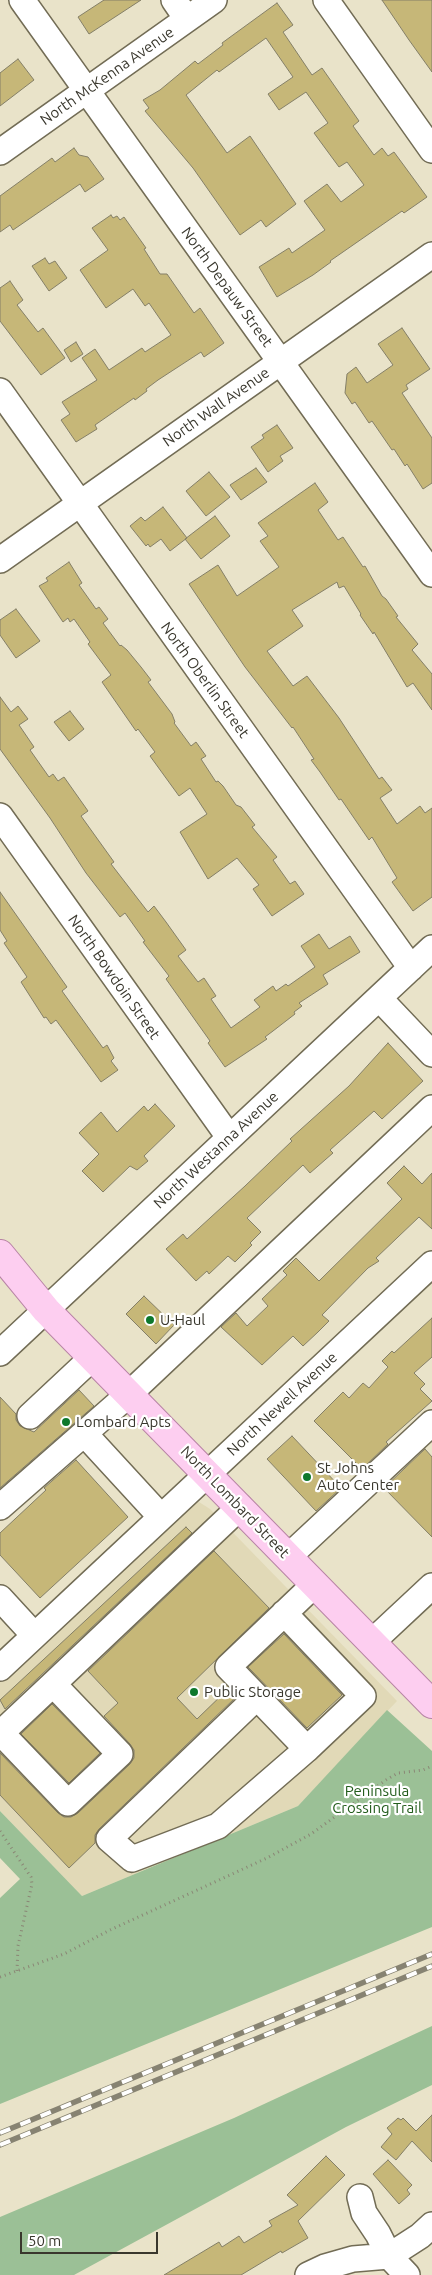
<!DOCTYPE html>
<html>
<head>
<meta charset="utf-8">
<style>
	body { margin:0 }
	#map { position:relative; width:432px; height:2275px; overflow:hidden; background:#e9e3c9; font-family:Ubuntu,sans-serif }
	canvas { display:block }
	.scale { position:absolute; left:20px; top:2232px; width:138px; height:22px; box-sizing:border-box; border:2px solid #39372d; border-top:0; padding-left:6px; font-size:15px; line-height:18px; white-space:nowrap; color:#39372d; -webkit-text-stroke:4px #fff; paint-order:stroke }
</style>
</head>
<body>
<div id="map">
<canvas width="432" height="2275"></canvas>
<div class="scale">50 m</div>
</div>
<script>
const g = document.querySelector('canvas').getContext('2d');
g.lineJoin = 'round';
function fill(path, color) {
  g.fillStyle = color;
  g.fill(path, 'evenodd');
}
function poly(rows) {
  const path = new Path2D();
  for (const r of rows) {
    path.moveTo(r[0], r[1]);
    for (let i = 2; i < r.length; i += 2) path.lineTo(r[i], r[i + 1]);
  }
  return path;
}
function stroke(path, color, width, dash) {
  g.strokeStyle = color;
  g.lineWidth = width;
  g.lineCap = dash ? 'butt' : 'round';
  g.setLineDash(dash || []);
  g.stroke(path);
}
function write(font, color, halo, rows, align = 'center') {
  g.font = font + ' Ubuntu,sans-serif';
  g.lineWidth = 4.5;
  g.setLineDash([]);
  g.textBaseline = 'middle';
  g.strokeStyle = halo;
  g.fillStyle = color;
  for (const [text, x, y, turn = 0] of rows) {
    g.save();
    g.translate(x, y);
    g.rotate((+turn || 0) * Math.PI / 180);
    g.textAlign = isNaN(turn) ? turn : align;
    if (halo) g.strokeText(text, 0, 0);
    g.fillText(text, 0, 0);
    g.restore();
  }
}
const built = poly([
	[199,1502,210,1509,397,1701,298,1806,82,1896,0,1811,0,1682,189,1504]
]);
const green = poly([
	[387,1710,432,1751,432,1927,0,2104,0,1898,20,1879,0,1858,0,1811,82,1896,298,1806],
	[432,2026,432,2085,346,2127,74,2275,0,2275,0,2217,234,2118]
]);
const building = poly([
	[104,0,141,0,89,34,78,17,104,0],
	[382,0,432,0,432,72,409,40,382,0],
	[277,3,293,25,283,32,312,75,322,68,359,121,353,126,374,155,382,148,388,156,394,152,427,197,404,213,402,211,330,261,331,262,313,275,277,297,259,267,289,248,292,253,325,230,304,201,327,184,341,202,364,185,347,162,339,167,314,133,328,123,306,92,279,110,268,94,293,77,266,38,219,72,217,70,186,95,227,153,250,136,296,204,266,227,261,220,240,235,193,168,145,111,149,108,143,100,160,90,195,61,198,64,223,45,222,43,277,3],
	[18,59,34,80,0,106,0,73,18,59],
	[74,148,79,155,88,157,104,179,85,192,80,184,13,230,10,225,0,232,0,196,52,158,55,162,74,148],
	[111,215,113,218,117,216,120,220,124,217,146,248,144,249,160,274,167,274,194,313,200,308,224,343,204,357,201,352,158,380,146,389,147,391,135,400,134,398,95,425,97,429,76,442,61,420,70,414,62,402,97,380,82,358,95,349,109,370,142,348,145,352,171,335,149,303,145,306,133,289,106,308,80,270,108,250,92,228,111,215],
	[45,258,49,264,55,261,67,278,49,291,32,266,45,258],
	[10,281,23,300,17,305,38,332,43,328,65,358,41,375,0,321,0,288,10,281],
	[402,328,430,369,406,385,408,389,402,393,432,438,432,483,423,489,407,464,405,466,394,449,392,450,372,421,369,423,355,402,352,404,345,393,347,374,356,367,367,383,393,365,378,344,402,328],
	[76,342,83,354,71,362,64,350,76,342],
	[277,425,293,448,280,456,283,461,268,472,251,447,264,438,262,435,277,425],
	[256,468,267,482,241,500,230,485,256,468],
	[209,472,230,497,206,516,186,491,209,472],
	[315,483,328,502,318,510,338,540,343,537,363,567,365,566,382,596,386,599,398,616,396,617,418,644,412,650,432,674,432,710,413,683,407,687,374,632,373,634,360,615,361,614,344,586,339,588,337,582,292,610,303,626,267,651,293,686,307,676,339,718,379,779,382,777,392,790,380,798,397,824,420,806,425,813,432,808,432,897,413,911,392,882,397,878,372,837,369,840,341,799,339,800,320,772,311,760,314,759,293,727,292,728,245,667,189,584,218,565,237,596,279,567,260,541,268,536,258,523,315,483],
	[163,507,187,538,170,551,161,539,150,547,148,544,146,546,130,526,141,517,145,521,163,507],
	[215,516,230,536,201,559,185,539,215,516],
	[69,562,82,583,79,585,96,609,99,607,108,619,103,623,120,646,121,645,127,650,141,667,151,680,148,682,172,714,175,722,174,723,191,746,196,742,206,756,201,759,216,782,218,781,223,786,236,805,241,807,255,825,252,827,277,857,273,860,290,884,295,881,304,894,272,916,253,889,259,885,237,858,208,879,180,832,207,814,190,788,179,796,150,756,155,752,138,729,136,731,102,682,111,675,88,644,90,642,74,619,70,622,68,618,63,622,39,586,48,581,46,578,69,562],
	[16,609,40,641,16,658,0,635,0,620,16,609],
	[0,697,11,712,18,706,28,719,19,725,34,747,30,750,49,777,53,774,58,781,64,777,88,811,81,816,114,862,111,864,148,912,154,906,166,922,186,950,178,956,198,982,204,978,216,996,211,999,231,1028,260,1007,254,1000,273,986,276,991,286,984,288,986,315,967,301,946,319,934,329,949,350,936,360,952,323,975,328,984,299,1003,302,1006,294,1012,295,1014,273,1031,265,1037,267,1039,225,1067,208,1043,210,1041,166,979,169,976,143,942,145,941,125,913,120,917,86,873,50,818,0,749,0,697],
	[70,711,84,729,69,741,54,722,70,711],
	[0,892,67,987,62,991,103,1048,107,1045,114,1058,111,1061,118,1070,101,1082,56,1020,51,1024,46,1017,44,1018,21,982,27,977,4,943,7,941,0,930,0,892],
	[388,1043,423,1081,382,1119,374,1111,330,1150,333,1153,310,1173,303,1165,247,1218,261,1232,250,1243,252,1245,235,1262,228,1256,209,1274,207,1271,196,1281,166,1249,183,1234,187,1239,245,1186,292,1141,290,1139,349,1086,388,1043],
	[155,1104,175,1126,144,1156,148,1161,137,1170,130,1166,103,1192,82,1171,99,1154,79,1133,101,1112,117,1132,144,1106,148,1111,155,1104],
	[404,1166,422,1184,432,1173,432,1229,419,1217,376,1258,379,1261,368,1268,322,1315,329,1321,318,1332,303,1346,293,1336,262,1365,221,1327,236,1313,247,1326,268,1306,262,1299,287,1275,283,1271,296,1258,319,1281,402,1199,387,1183,404,1166],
	[144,1296,174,1325,156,1344,126,1314,144,1296],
	[432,1318,432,1357,414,1373,425,1384,420,1389,432,1401,386,1442,388,1444,362,1469,314,1421,343,1392,349,1398,363,1383,369,1388,388,1367,382,1361,392,1351,394,1353,432,1318],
	[79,1390,94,1406,0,1488,0,1397,16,1414,16,1420,20,1426,34,1432,79,1390],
	[292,1436,341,1488,316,1511,267,1459,292,1436],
	[425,1449,432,1457,432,1537,384,1488,425,1449],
	[76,1460,128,1517,40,1598,0,1555,0,1533,46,1490,44,1488,76,1460],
	[186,1527,192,1533,5,1709,0,1700,186,1527],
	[214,1551,269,1608,177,1698,197,1719,227,1690,235,1698,99,1829,95,1835,95,1843,69,1868,0,1795,0,1753,58,1813,64,1817,71,1817,78,1813,130,1764,134,1758,134,1750,130,1744,104,1716,118,1703,88,1671,214,1551],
	[284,1634,342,1695,307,1728,248,1667,284,1634],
	[52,1704,100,1753,69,1783,21,1734,52,1704],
	[432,2115,432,2162,412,2141,396,2160,381,2147,392,2134,387,2128,398,2118,401,2120,403,2118,416,2131,432,2115],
	[326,2156,345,2175,298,2221,308,2238,282,2253,281,2251,241,2275,164,2275,219,2242,222,2247,239,2236,244,2243,272,2226,269,2221,298,2205,287,2195,326,2156],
	[388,2160,412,2185,407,2190,410,2194,399,2204,373,2174,388,2160]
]);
const path = poly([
	[0,1831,31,1877,32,1884,18,1946,17,1971],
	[0,1977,64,1954,110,1930,267,1858,311,1834,386,1780,398,1773,423,1770,432,1766]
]);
const minor = poly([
	[22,0,432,574],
	[174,0,187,19],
	[326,0,432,150],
	[0,152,214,0],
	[0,391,411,968],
	[0,560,432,255],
	[0,816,229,1137],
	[379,998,432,1054],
	[0,1353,432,948],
	[30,1416,92,1358],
	[93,1443,161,1517],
	[0,1507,128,1395,432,1108],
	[288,1557,432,1423],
	[0,1598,34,1635],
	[372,1642,432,1586],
	[0,1668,432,1264],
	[53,1684,120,1754,68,1803,1,1733,53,1684,240,1507],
	[257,1697,307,1749,363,1696,284,1613],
	[307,1749,218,1826,132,1859,109,1839,257,1697,228,1667,315,1584],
	[360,2197,364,2213,378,2234,389,2256,407,2275],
	[308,2275,325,2267,353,2259,389,2256,420,2236,432,2225]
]);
const major = poly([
	[0,1254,46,1310,432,1704]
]);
const rail = poly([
	[0,2133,432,1954],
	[0,2145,432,1966]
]);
const markers = [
	[150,1320,5,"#0e782c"],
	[66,1422,5,"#0e782c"],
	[307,1477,5,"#0e782c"],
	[194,1692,5,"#0e782c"]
];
const streetNames = [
	["North McKenna Avenue",107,76,-35],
	["North Depauw Street",227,287,54],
	["North Wall Avenue",216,407,-35],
	["North Oberlin Street",205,680,54],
	["North Bowdoin Street",114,977,55],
	["North Westanna Avenue",216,1150,-43],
	["North Newell Avenue",282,1404,-43],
	["North Lombard Street",235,1502,46]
];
const poiNames = [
	["U-Haul",160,1320],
	["Lombard Apts",76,1422],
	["St Johns",317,1468],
	["Auto Center",317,1485],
	["Public Storage",204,1692]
];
const parkNames = [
	["Peninsula",377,1791],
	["Crossing Trail",377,1808]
];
fill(built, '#e1d9b7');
fill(green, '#9bc096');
fill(building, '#c6b778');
stroke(building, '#847f67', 1);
stroke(minor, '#726c55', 28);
stroke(major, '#b884a5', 30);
stroke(path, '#8a8675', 3, [1, 4]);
stroke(minor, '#fff', 25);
stroke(major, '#fdcef0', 28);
stroke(rail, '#878372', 5.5);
stroke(rail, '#fff', 4, [11]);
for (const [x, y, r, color] of markers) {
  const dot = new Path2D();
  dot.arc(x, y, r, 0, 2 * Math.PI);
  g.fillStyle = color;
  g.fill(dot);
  stroke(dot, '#fff', 2);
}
write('15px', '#39372d', '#fff', streetNames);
write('15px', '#39372d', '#fff', poiNames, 'left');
write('15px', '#235d1c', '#fff', parkNames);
</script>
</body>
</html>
